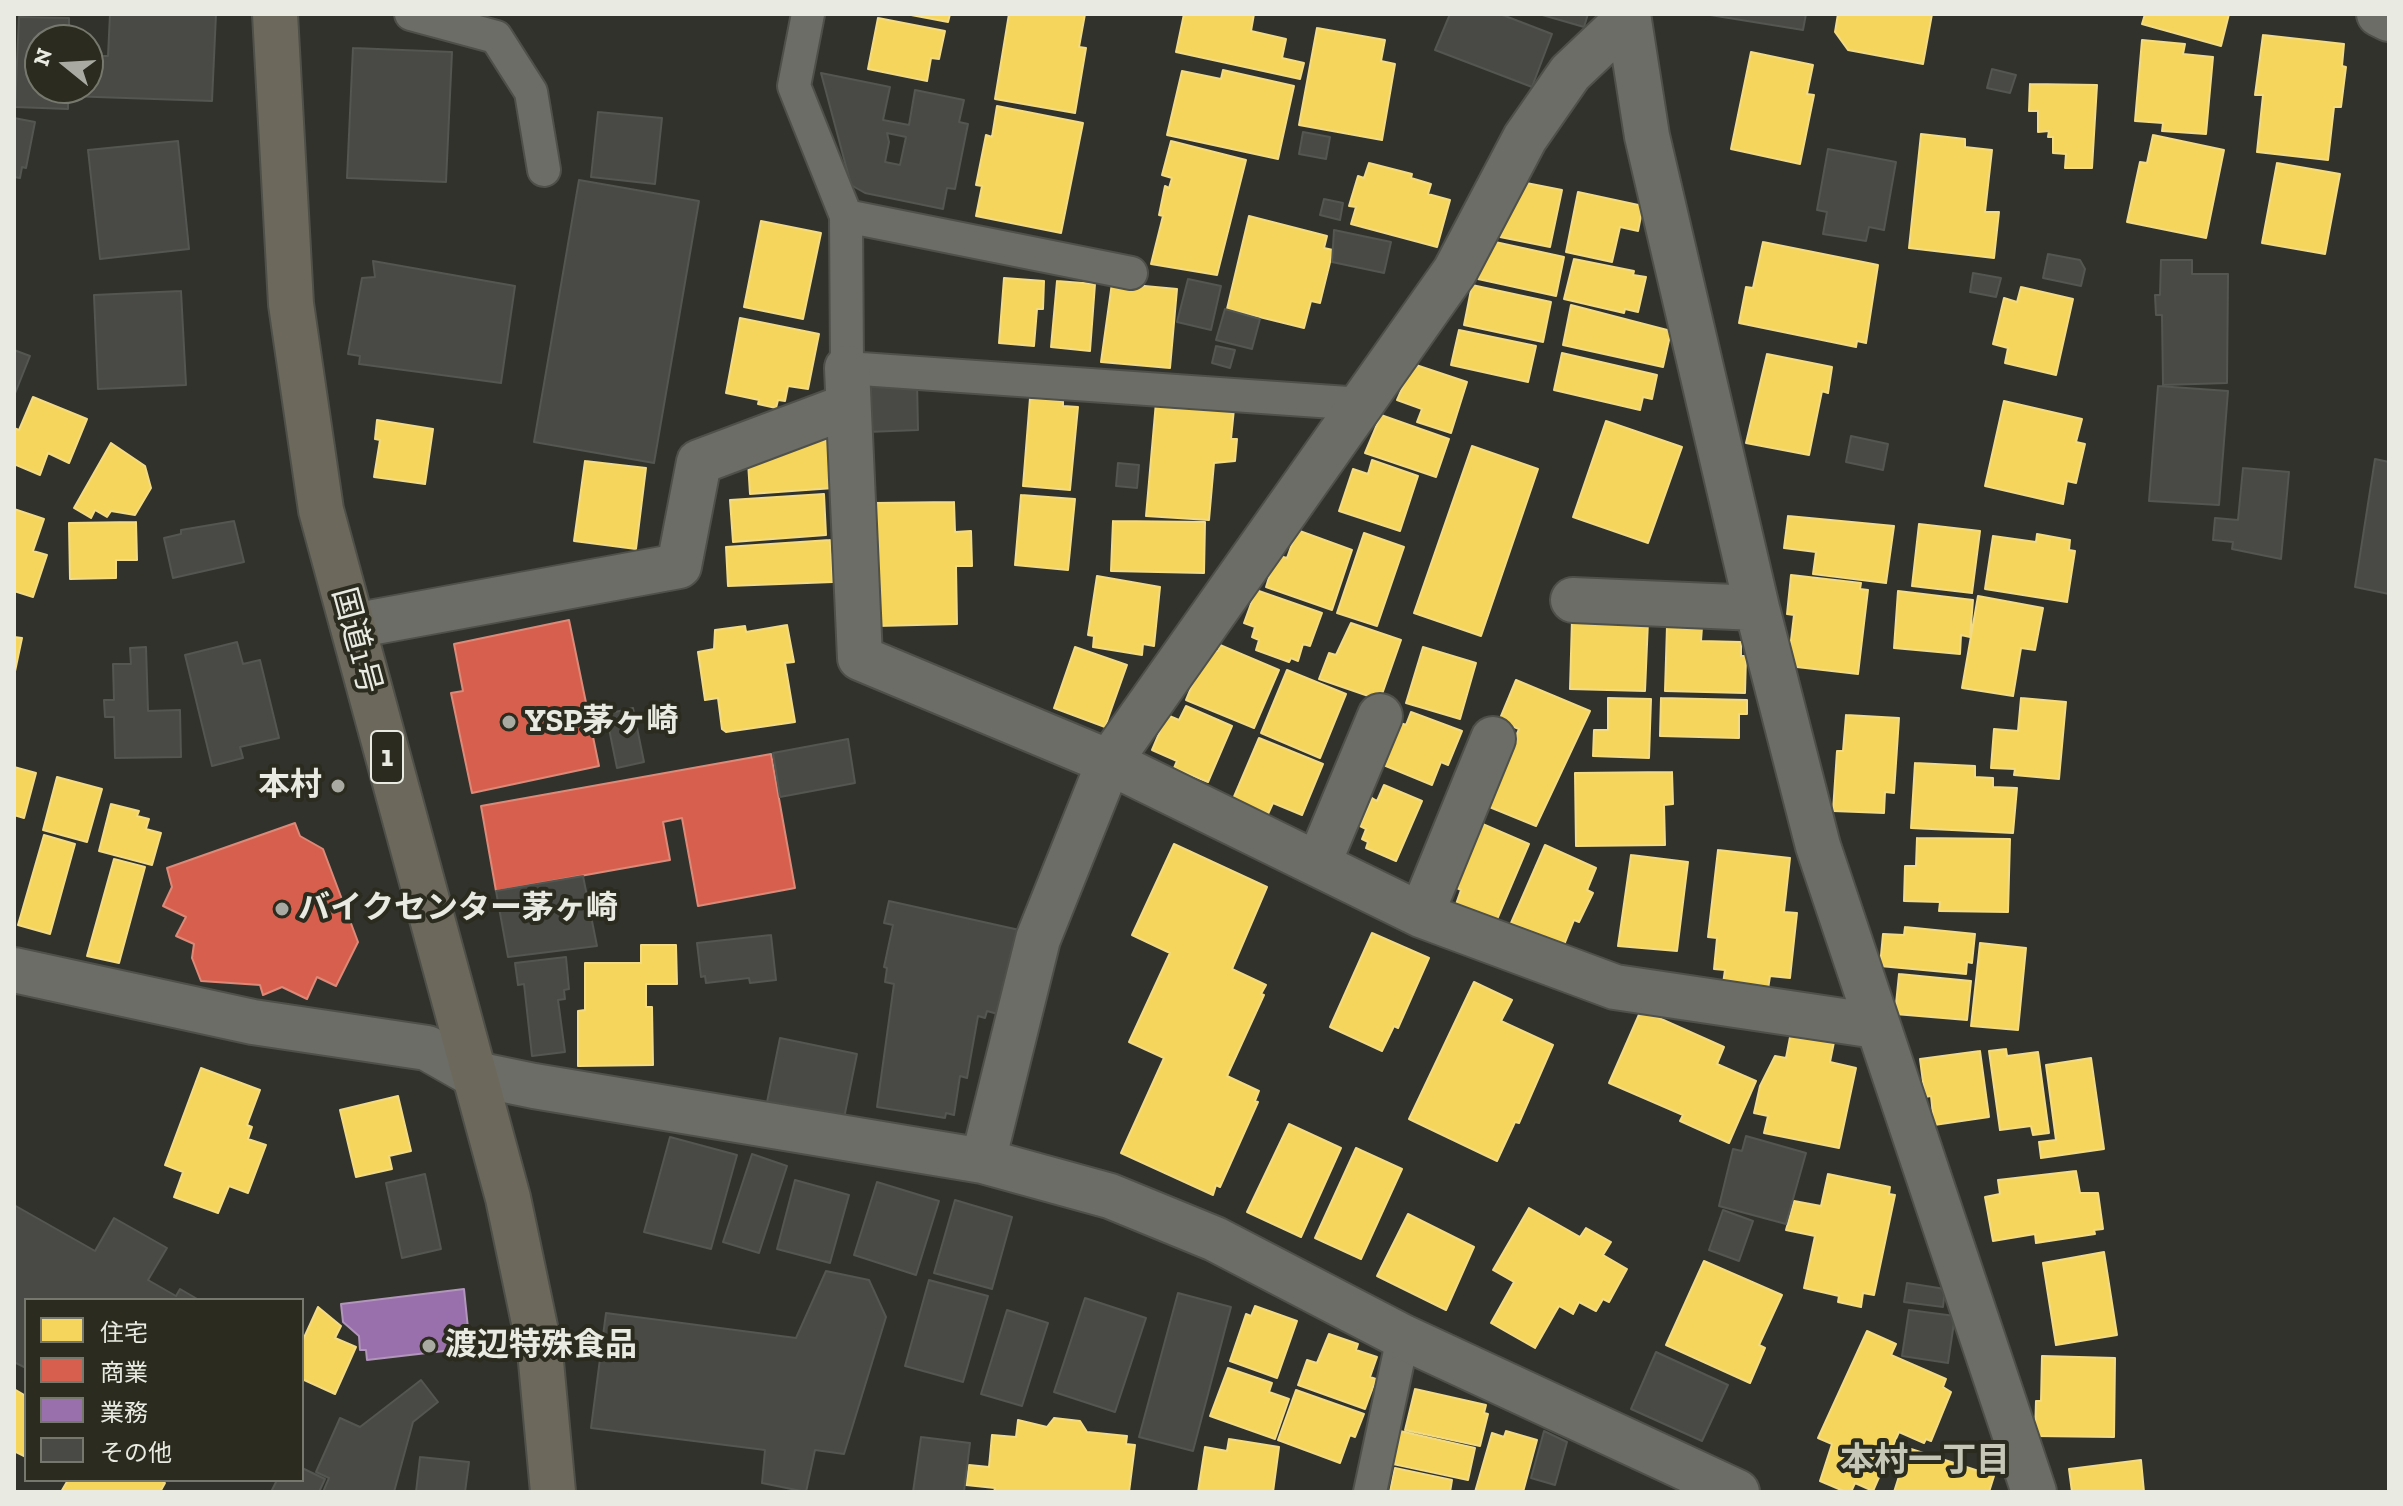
<!DOCTYPE html>
<html>
<head>
<meta charset="utf-8">
<style>
	body { margin:0 }
	#map { position:relative; width:2403px; height:1506px; overflow:hidden; background:#32322c; font-family:"Zilla Slab","Noto Sans JP",serif }
	canvas { display:block }
	.frame { position:absolute; inset:0; border:16px solid #e9eae1; pointer-events:none }
	.legend { position:absolute; left:24px; top:1298px; width:280px; height:184px; box-sizing:border-box; background:#2b2c1f; border:2px solid #77786d; margin:0; padding:10px 14px; list-style:none; font-size:24px; color:#e9eae1 }
	.legend li { display:flex; align-items:center; gap:16px; height:40px }
	.legend b { width:40px; border:2px solid #77786d }
	.north { position:absolute; left:24px; top:24px; width:80px; height:80px; box-sizing:border-box; background:#2b2c1f; border:2px solid #77786d; border-radius:50%; rotate:288deg; font-size:22px; font-weight:700; line-height:32px; text-align:center; color:#e9eae1 }
	.north::after { content:''; display:block; margin:auto; width:28px; height:36px; background:#a9aaa2; clip-path:polygon(50% 0,100% 100%,50% 72%,0 100%) }
</style>
</head>
<body>
<div id="map">
<canvas width="2403" height="1506"></canvas>
<div class="frame"></div>
<ul class="legend">
<li><b style="height:22px;background:#f6d55c"></b>住宅</li>
<li><b style="height:22px;background:#d6604d"></b>商業</li>
<li><b style="height:22px;background:#9970ab"></b>業務</li>
<li><b style="height:22px;background:#494a46"></b>その他</li>
</ul>
<div class="north">N</div>
</div>
<script>
const g = document.querySelector('canvas').getContext('2d');
g.lineJoin = 'round';
function fill(path, color) {
  g.fillStyle = color;
  g.fill(path, 'evenodd');
}
function poly(rows) {
  const path = new Path2D();
  for (const r of rows) {
    path.moveTo(r[0], r[1]);
    for (let i = 2; i < r.length; i += 2) path.lineTo(r[i], r[i + 1]);
  }
  return path;
}
function stroke(path, color, width, dash) {
  g.strokeStyle = color;
  g.lineWidth = width;
  g.lineCap = dash ? 'butt' : 'round';
  g.setLineDash(dash || []);
  g.stroke(path);
}
function write(font, color, halo, rows, align = 'center') {
  g.font = font + ' "Zilla Slab","Noto Sans JP",serif';
  g.lineWidth = 8;
  g.setLineDash([]);
  g.textBaseline = 'middle';
  g.strokeStyle = halo;
  g.fillStyle = color;
  for (const [text, x, y, turn = 0] of rows) {
    g.save();
    g.translate(x, y);
    g.rotate((+turn || 0) * Math.PI / 180);
    g.textAlign = isNaN(turn) ? turn : align;
    if (halo) g.strokeText(text, 0, 0);
    g.fillText(text, 0, 0);
    g.restore();
  }
}
const homes = poly([
	[906,14,950,14,948,22,906,14],
	[1009,14,1085,14,1079,47,1086,48,1075,113,995,99,1009,14],
	[1184,14,1254,14,1251,31,1286,39,1282,58,1304,63,1300,79,1176,52,1184,14],
	[1838,14,1932,14,1923,64,1848,50,1835,32,1838,14],
	[2145,14,2229,14,2221,46,2142,24,2145,14],
	[878,18,945,31,939,59,931,58,927,81,868,69,878,18],
	[1317,28,1385,40,1381,61,1395,64,1382,140,1299,125,1317,28],
	[2263,35,2344,44,2342,66,2346,67,2341,107,2334,107,2328,160,2257,152,2263,95,2255,95,2263,35],
	[2142,40,2185,44,2183,54,2213,57,2206,134,2162,131,2163,123,2135,121,2142,40],
	[1751,52,1813,65,1807,94,1814,95,1800,164,1731,149,1751,52],
	[1223,70,1294,86,1278,159,1167,135,1182,71,1221,79,1223,70],
	[2030,84,2097,85,2092,168,2065,168,2066,154,2053,153,2053,137,2048,137,2049,131,2038,132,2038,111,2029,111,2030,84],
	[997,106,1083,123,1061,233,976,216,982,186,976,185,986,135,992,137,997,106],
	[1921,134,1965,139,1965,147,1992,150,1985,212,1999,212,1994,258,1909,248,1921,134],
	[2153,135,2224,150,2206,238,2127,222,2140,162,2147,163,2153,135],
	[1171,141,1246,160,1217,275,1151,264,1163,216,1159,215,1165,186,1169,188,1172,178,1162,175,1171,141],
	[1369,163,1412,174,1411,178,1431,184,1428,194,1450,200,1437,247,1351,224,1356,207,1349,206,1358,176,1364,178,1369,163],
	[2277,163,2340,174,2325,254,2262,243,2277,163],
	[1516,181,1562,190,1550,247,1500,237,1516,181],
	[1578,192,1643,206,1638,231,1620,227,1612,262,1566,252,1578,192],
	[1249,216,1327,236,1324,248,1333,250,1320,303,1311,301,1304,328,1227,309,1249,216],
	[761,221,821,233,803,319,744,307,761,221],
	[1486,240,1564,257,1556,296,1478,279,1486,240],
	[1763,242,1878,265,1866,343,1857,341,1856,347,1739,323,1746,287,1753,288,1763,242],
	[1574,259,1634,271,1633,275,1646,277,1638,312,1625,309,1624,313,1564,299,1574,259],
	[1004,278,1044,281,1043,309,1037,309,1034,346,999,343,1004,278],
	[1057,281,1095,284,1090,351,1051,347,1057,281],
	[1112,283,1177,289,1170,368,1101,362,1112,283],
	[1472,285,1551,302,1543,342,1464,325,1472,285],
	[2021,287,2073,299,2056,375,2005,363,2008,348,1993,344,2004,298,2017,302,2021,287],
	[1571,305,1671,331,1663,367,1563,345,1571,305],
	[740,318,819,334,808,389,788,386,785,401,778,400,776,408,758,404,759,400,726,393,740,318],
	[1459,330,1536,346,1528,382,1451,365,1459,330],
	[1562,353,1657,375,1652,399,1643,397,1640,410,1554,390,1562,353],
	[1767,354,1832,367,1828,393,1822,391,1809,455,1746,443,1767,354],
	[1413,364,1467,382,1451,433,1417,422,1422,409,1397,400,1413,364],
	[33,397,87,419,69,463,48,453,40,475,14,464,14,428,19,430,33,397],
	[1030,398,1063,401,1063,406,1078,407,1070,490,1023,486,1030,398],
	[2004,401,2082,419,2076,442,2085,444,2076,483,2067,481,2063,504,1985,486,2004,401],
	[1156,402,1234,409,1231,439,1237,439,1235,461,1214,463,1209,520,1146,516,1156,402],
	[1381,415,1449,439,1436,477,1365,453,1381,415],
	[377,420,433,429,425,484,374,477,380,440,375,439,377,420],
	[1606,421,1682,447,1648,543,1573,517,1606,421],
	[831,440,834,488,750,494,748,462,769,460,770,448,790,442,831,440],
	[111,443,145,466,151,488,135,515,111,511,107,517,95,510,91,518,74,508,111,443],
	[1472,446,1538,469,1481,636,1414,613,1472,446],
	[1372,460,1418,476,1400,531,1339,511,1353,469,1368,474,1372,460],
	[585,461,646,468,636,549,574,541,585,461],
	[824,494,826,535,733,542,730,500,824,494],
	[1021,495,1075,499,1068,570,1015,565,1021,495],
	[954,502,955,532,971,531,972,566,956,566,957,624,877,626,874,503,954,502],
	[14,509,44,519,33,551,47,555,33,597,14,591,14,509],
	[1788,516,1894,526,1886,583,1813,574,1816,552,1784,548,1788,516],
	[1113,521,1205,522,1204,573,1111,571,1113,521],
	[136,522,137,560,116,560,116,578,70,579,69,523,136,522],
	[1919,524,1980,531,1972,593,1912,586,1919,524],
	[1297,530,1352,550,1332,610,1266,587,1276,555,1287,558,1297,530],
	[1364,533,1404,547,1377,626,1337,613,1364,533],
	[2037,534,2070,540,2069,550,2075,551,2067,602,1985,589,1993,536,2036,542,2037,534],
	[830,540,833,582,728,586,726,547,830,540],
	[1791,575,1861,583,1860,589,1868,590,1858,674,1788,666,1794,615,1787,614,1791,575],
	[1097,576,1160,587,1154,646,1143,644,1142,655,1093,647,1094,636,1088,635,1097,576],
	[1256,590,1322,613,1310,646,1303,644,1298,661,1291,658,1289,662,1256,650,1259,640,1252,637,1255,627,1244,623,1256,590],
	[1898,591,1973,600,1970,637,1961,635,1960,654,1894,648,1898,591],
	[1978,596,2043,608,2035,650,2021,648,2013,696,1962,688,1978,596],
	[1572,619,1648,621,1645,691,1570,689,1572,619],
	[1351,623,1401,640,1380,700,1319,679,1329,653,1336,655,1351,623],
	[787,625,794,662,785,663,795,722,726,732,722,729,718,698,705,700,698,652,714,649,715,630,745,626,746,632,787,625],
	[1667,626,1702,627,1701,641,1741,642,1741,656,1746,656,1745,693,1665,691,1667,626],
	[14,637,22,638,14,676,14,637],
	[1220,645,1279,670,1254,728,1186,700,1201,664,1205,665,1211,649,1218,651,1220,645],
	[1075,647,1127,665,1105,727,1054,708,1075,647],
	[1423,647,1476,663,1460,719,1406,703,1423,647],
	[1287,670,1346,694,1320,758,1261,733,1287,670],
	[1516,680,1590,711,1536,826,1487,806,1519,729,1499,721,1516,680],
	[1608,698,1651,699,1649,758,1593,756,1594,730,1608,730,1608,698],
	[1661,698,1747,700,1747,714,1739,714,1739,738,1660,736,1661,698],
	[2021,698,2066,702,2059,779,2014,775,2015,769,1991,768,1994,729,2018,731,2021,698],
	[1186,706,1232,726,1208,782,1174,768,1177,761,1152,750,1167,715,1179,720,1186,706],
	[1411,712,1462,731,1448,765,1441,762,1432,785,1381,764,1398,722,1406,725,1411,712],
	[1846,715,1899,718,1894,793,1885,792,1884,813,1833,811,1837,751,1843,751,1846,715],
	[1259,738,1323,764,1302,815,1273,803,1268,814,1233,799,1259,738],
	[1915,763,1975,766,1975,777,1993,778,1993,787,2017,788,2013,833,1911,828,1915,763],
	[14,767,36,773,24,818,14,815,14,767],
	[1672,772,1673,804,1664,805,1665,845,1576,846,1575,773,1672,772],
	[57,777,102,789,87,842,43,830,57,777],
	[1384,785,1422,801,1396,861,1366,848,1368,842,1362,839,1366,829,1360,826,1372,798,1377,801,1384,785],
	[111,804,139,811,137,816,149,819,146,829,161,833,152,865,99,851,111,804],
	[1478,822,1529,844,1495,924,1455,907,1461,890,1451,885,1478,822],
	[44,835,75,844,50,934,18,925,44,835],
	[1917,838,2010,839,2008,912,1939,911,1940,902,1904,901,1905,866,1916,866,1917,838],
	[1174,844,1267,887,1232,969,1266,985,1261,994,1264,995,1227,1076,1259,1091,1255,1101,1258,1102,1220,1187,1216,1185,1213,1195,1121,1153,1164,1058,1129,1042,1170,953,1132,935,1174,844],
	[1545,845,1596,868,1587,890,1593,893,1579,922,1574,920,1564,945,1511,923,1545,845],
	[1718,850,1790,858,1784,912,1797,913,1790,978,1770,976,1768,989,1723,984,1725,970,1714,969,1717,938,1708,937,1718,850],
	[1631,855,1688,862,1677,951,1618,946,1631,855],
	[114,859,145,867,119,963,87,956,114,859],
	[1905,927,1975,934,1972,963,1967,962,1966,974,1880,966,1883,934,1904,935,1905,927],
	[1372,933,1429,958,1398,1028,1394,1026,1382,1051,1330,1027,1372,933],
	[1980,943,2026,948,2018,1030,1971,1026,1980,943],
	[641,945,676,945,677,984,646,984,646,1007,652,1007,653,1065,578,1066,578,1011,585,1010,585,963,641,963,641,945],
	[1899,974,1971,981,1967,1020,1895,1014,1899,974],
	[1474,982,1512,1000,1501,1021,1553,1045,1519,1123,1515,1122,1497,1161,1409,1119,1474,982],
	[1641,1010,1724,1047,1717,1064,1756,1081,1729,1143,1680,1121,1683,1115,1609,1083,1641,1010],
	[1791,1032,1834,1042,1830,1062,1856,1068,1839,1148,1764,1133,1768,1116,1754,1113,1760,1086,1775,1056,1786,1058,1791,1032],
	[2006,1049,2007,1056,2038,1052,2049,1133,2033,1135,2031,1126,2000,1130,1989,1051,2006,1049],
	[1980,1051,1989,1117,1934,1125,1931,1096,1925,1097,1920,1059,1980,1051],
	[2091,1058,2104,1149,2041,1158,2039,1142,2056,1140,2046,1065,2091,1058],
	[201,1068,260,1090,247,1125,252,1127,248,1139,266,1145,248,1193,229,1186,218,1213,174,1197,183,1172,165,1165,201,1068],
	[398,1096,411,1151,389,1156,392,1169,356,1177,340,1110,398,1096],
	[1289,1124,1341,1148,1301,1237,1247,1212,1289,1124],
	[1356,1148,1402,1169,1361,1259,1315,1238,1356,1148],
	[2076,1171,2080,1193,2098,1193,2103,1229,2094,1230,2095,1234,2036,1243,2035,1234,1993,1241,1985,1197,2000,1194,1998,1180,2076,1171],
	[1828,1174,1890,1187,1889,1194,1895,1195,1874,1295,1863,1293,1861,1307,1838,1302,1839,1296,1804,1288,1815,1236,1786,1230,1794,1201,1821,1206,1828,1174],
	[1529,1208,1580,1237,1586,1228,1611,1242,1603,1255,1627,1269,1609,1302,1603,1299,1596,1311,1579,1302,1573,1314,1559,1306,1535,1348,1491,1323,1514,1282,1493,1270,1529,1208],
	[1408,1214,1474,1247,1446,1310,1377,1276,1408,1214],
	[2104,1252,2117,1335,2056,1345,2043,1263,2104,1252],
	[1704,1261,1782,1295,1759,1345,1765,1348,1750,1383,1666,1345,1704,1261],
	[1255,1306,1297,1321,1277,1378,1230,1361,1246,1314,1251,1316,1255,1306],
	[318,1307,341,1326,335,1338,356,1347,335,1394,302,1379,302,1342,318,1307],
	[1867,1331,1896,1344,1891,1355,1946,1379,1943,1387,1951,1392,1931,1441,1926,1439,1924,1443,1899,1432,1873,1491,1855,1483,1851,1492,1846,1492,1820,1481,1832,1444,1818,1438,1867,1331],
	[1329,1334,1358,1344,1356,1350,1377,1357,1370,1377,1376,1379,1365,1409,1298,1385,1307,1360,1317,1363,1329,1334],
	[2042,1356,2115,1358,2114,1437,2035,1436,2036,1401,2041,1401,2042,1356],
	[1228,1368,1272,1383,1269,1392,1289,1399,1275,1439,1210,1416,1228,1368],
	[14,1389,26,1396,26,1457,14,1451,14,1389],
	[1415,1389,1486,1405,1484,1413,1488,1414,1480,1446,1405,1430,1415,1389],
	[1296,1390,1364,1414,1355,1437,1350,1435,1340,1463,1278,1440,1296,1390],
	[1054,1418,1080,1421,1087,1432,1127,1436,1126,1444,1135,1445,1129,1492,994,1492,995,1488,966,1485,969,1465,989,1467,992,1435,1016,1437,1018,1420,1047,1427,1054,1418],
	[1400,1431,1475,1448,1468,1480,1393,1464,1400,1431],
	[1506,1431,1537,1440,1523,1492,1475,1492,1492,1433,1504,1437,1506,1431],
	[1229,1439,1279,1447,1273,1492,1198,1492,1205,1447,1227,1451,1229,1439],
	[1908,1448,1994,1476,1989,1492,1894,1492,1908,1448],
	[2141,1460,2144,1492,2072,1492,2069,1469,2141,1460],
	[1395,1468,1452,1480,1450,1492,1390,1492,1395,1468],
	[68,1480,160,1480,165,1483,160,1492,61,1492,68,1480]
]);
const shops = poly([
	[569,620,599,766,472,793,451,693,463,691,454,644,569,620],
	[771,754,795,888,698,906,682,818,663,822,670,860,496,891,481,806,771,754],
	[295,823,300,836,323,849,358,942,336,986,317,977,307,999,282,987,263,995,260,985,201,981,192,958,194,944,176,936,186,917,163,906,172,887,167,868,295,823]
]);
const offices = poly([
	[464,1289,470,1348,367,1360,366,1350,360,1350,359,1336,343,1322,341,1304,464,1289]
]);
const building = poly([
	[110,14,216,14,212,101,68,96,68,109,15,107,19,17,69,18,69,40,40,40,40,88,88,88,88,56,108,56,110,14],
	[1450,14,1500,14,1552,34,1532,87,1435,50,1450,14],
	[1539,14,1588,14,1584,27,1539,14],
	[1704,14,1806,14,1803,30,1704,14],
	[353,48,452,52,446,182,347,178,353,48],
	[1992,69,2016,75,2010,93,1987,88,1992,69],
	[821,73,890,87,883,120,909,125,915,90,964,100,959,122,968,124,955,189,947,188,943,209,865,193,851,185,821,73],
	[887,133,906,137,900,165,885,162,889,142,887,133],
	[598,112,662,118,655,184,591,177,598,112],
	[14,118,35,122,26,168,22,167,20,178,14,177,14,118],
	[1303,132,1330,137,1326,159,1299,154,1303,132],
	[178,141,189,249,100,259,88,150,178,141],
	[1828,149,1896,162,1884,230,1869,227,1866,241,1823,234,1827,212,1817,210,1828,149],
	[579,180,699,201,654,463,534,442,579,180],
	[1324,199,1343,203,1340,220,1320,215,1324,199],
	[1334,230,1391,242,1384,273,1332,262,1334,230],
	[2048,254,2080,260,2085,269,2081,286,2043,278,2048,254],
	[2161,260,2192,260,2192,274,2228,274,2227,383,2163,385,2162,315,2156,315,2155,295,2160,295,2161,260],
	[373,261,515,286,501,383,359,364,360,356,348,354,362,278,375,277,373,261],
	[1973,273,2001,278,1996,297,1970,292,1973,273],
	[1188,279,1221,286,1211,330,1177,322,1188,279],
	[181,291,186,385,98,389,94,295,181,291],
	[1225,309,1260,319,1252,349,1216,340,1225,309],
	[1216,346,1235,350,1230,368,1212,363,1216,346],
	[14,350,30,356,14,396,14,350],
	[866,380,917,380,918,430,867,432,866,380],
	[2158,386,2228,391,2219,505,2149,501,2158,386],
	[1851,436,1888,444,1883,470,1846,462,1851,436],
	[2375,459,2389,462,2389,594,2355,587,2375,459],
	[1118,463,1139,465,1137,488,1116,486,1118,463],
	[2243,468,2289,472,2281,559,2232,549,2233,542,2213,540,2215,518,2238,520,2243,468],
	[234,521,244,562,173,578,164,538,181,534,181,530,234,521],
	[237,642,243,664,260,660,279,738,240,747,243,758,212,766,185,655,237,642],
	[146,647,148,711,180,710,181,757,115,758,114,717,105,717,104,700,114,700,113,664,131,664,130,648,146,647],
	[633,708,644,762,617,768,606,714,633,708],
	[848,739,855,783,780,797,773,753,848,739],
	[583,876,597,946,508,957,496,891,583,876],
	[889,901,1024,931,1005,1016,987,1011,985,1018,978,1016,967,1078,960,1076,954,1115,946,1113,945,1118,877,1107,894,984,885,982,887,968,884,967,893,925,884,923,889,901],
	[771,935,776,980,750,983,749,978,706,983,705,976,701,977,697,943,771,935],
	[566,957,569,989,564,990,565,999,558,1000,565,1052,532,1056,524,984,518,985,515,963,566,957],
	[780,1038,857,1054,841,1133,764,1117,780,1038],
	[1746,1136,1806,1153,1786,1224,1719,1206,1733,1149,1742,1151,1746,1136],
	[670,1137,737,1155,711,1249,644,1232,670,1137],
	[752,1154,787,1166,759,1253,723,1242,752,1154],
	[425,1174,441,1249,402,1258,386,1183,425,1174],
	[795,1180,849,1195,830,1263,777,1249,795,1180],
	[877,1182,939,1201,916,1275,854,1255,877,1182],
	[955,1200,1012,1217,992,1289,934,1273,955,1200],
	[14,1205,95,1251,114,1218,167,1248,148,1280,176,1296,180,1289,199,1300,26,1300,26,1368,14,1362,14,1205],
	[1723,1210,1753,1221,1739,1261,1709,1250,1723,1210],
	[826,1271,869,1280,886,1317,844,1454,815,1450,806,1492,762,1483,765,1450,591,1428,606,1313,796,1338,826,1271],
	[929,1280,988,1296,963,1382,905,1366,929,1280],
	[1907,1283,1945,1289,1943,1307,1904,1302,1907,1283],
	[1178,1293,1231,1307,1193,1451,1139,1437,1178,1293],
	[1085,1298,1146,1318,1115,1412,1054,1392,1085,1298],
	[1007,1310,1048,1323,1022,1406,981,1394,1007,1310],
	[1909,1310,1955,1316,1948,1363,1902,1356,1909,1310],
	[1656,1352,1728,1385,1702,1441,1631,1409,1656,1352],
	[421,1380,438,1402,413,1422,394,1492,323,1492,329,1478,316,1472,340,1418,360,1427,421,1380],
	[1544,1431,1567,1442,1555,1485,1531,1478,1544,1431],
	[921,1437,970,1443,964,1492,913,1492,921,1437],
	[420,1457,469,1462,465,1492,416,1492,420,1457],
	[302,1468,325,1479,319,1492,271,1492,277,1480,302,1480,302,1468]
]);
const service = poly([
	[411,14,496,37,531,92,544,170],
	[808,14,794,86,846,216,847,368,1362,404],
	[846,216,1131,273],
	[1370,1492,1403,1337]
]);
const minor = poly([
	[1628,14,1647,136,1757,608,1818,846,2034,1492],
	[2379,14,2389,19],
	[847,368,860,658,1109,762,1421,915,1615,987,1876,1026],
	[1573,600,1757,608],
	[353,626,679,566,699,462,848,406],
	[1319,862,1380,716],
	[1421,915,1493,739],
	[14,970,253,1022,427,1048,471,1073,534,1086,983,1161,1110,1196,1215,1239,1403,1337,1737,1492],
	[983,1161,1038,939,1109,762,1455,271,1525,138,1570,73,1627,19]
]);
const trunk = poly([
	[275,14,291,304,321,510,508,1198,540,1351,553,1492]
]);
const markers = [
	[509,722,8,"#a9aaa2"],
	[338,786,8,"#a9aaa2"],
	[282,909,8,"#a9aaa2"],
	[429,1346,8,"#a9aaa2"]
];
const shields = [
	[387,757,32]
];
const shieldNames = [
	["1",387,757]
];
const streetNames = [
	["国道1号",356,641,75]
];
const poiNames = [
	["YSP茅ヶ崎",525,722],
	["本村",322,786,"right"],
	["バイクセンター茅ヶ崎",298,909],
	["渡辺特殊食品",445,1346]
];
const neighbourhoodNames = [
	["本村一丁目",1925,1461]
];
fill(homes, '#f6d55c');
stroke(homes, '#f2db84', 2);
fill(shops, '#d6604d');
stroke(shops, '#dc8979', 2);
fill(offices, '#9970ab');
stroke(offices, '#b195bb', 2);
fill(building, '#494a46');
stroke(building, '#545651', 2);
stroke(service, '#4f504a', 36);
stroke(minor, '#4f504a', 48);
stroke(trunk, '#4f504a', 48);
stroke(service, '#6d6d68', 32);
stroke(minor, '#6d6d68', 44);
stroke(trunk, '#6c685b', 44);
for (const [x, y, r, color] of markers) {
  const dot = new Path2D();
  dot.arc(x, y, r, 0, 2 * Math.PI);
  g.fillStyle = color;
  g.fill(dot);
  stroke(dot, '#2b2c1f', 3);
}
for (const [x, y, w] of shields) {
  const box = new Path2D();
  box.roundRect(x - w / 2, y - 26, w, 52, 6);
  g.fillStyle = '#2b2c1f';
  g.fill(box);
  stroke(box, '#e9eae1', 2);
}
write('bold 30px', '#e9eae1', null, shieldNames);
write('32px', '#e9eae1', '#2b2c1f', streetNames);
write('bold 32px', '#e9eae1', '#2b2c1f', poiNames, 'left');
write('bold 34px', '#c6c7b6', '#2b2c1f', neighbourhoodNames);
</script>
</body>
</html>
